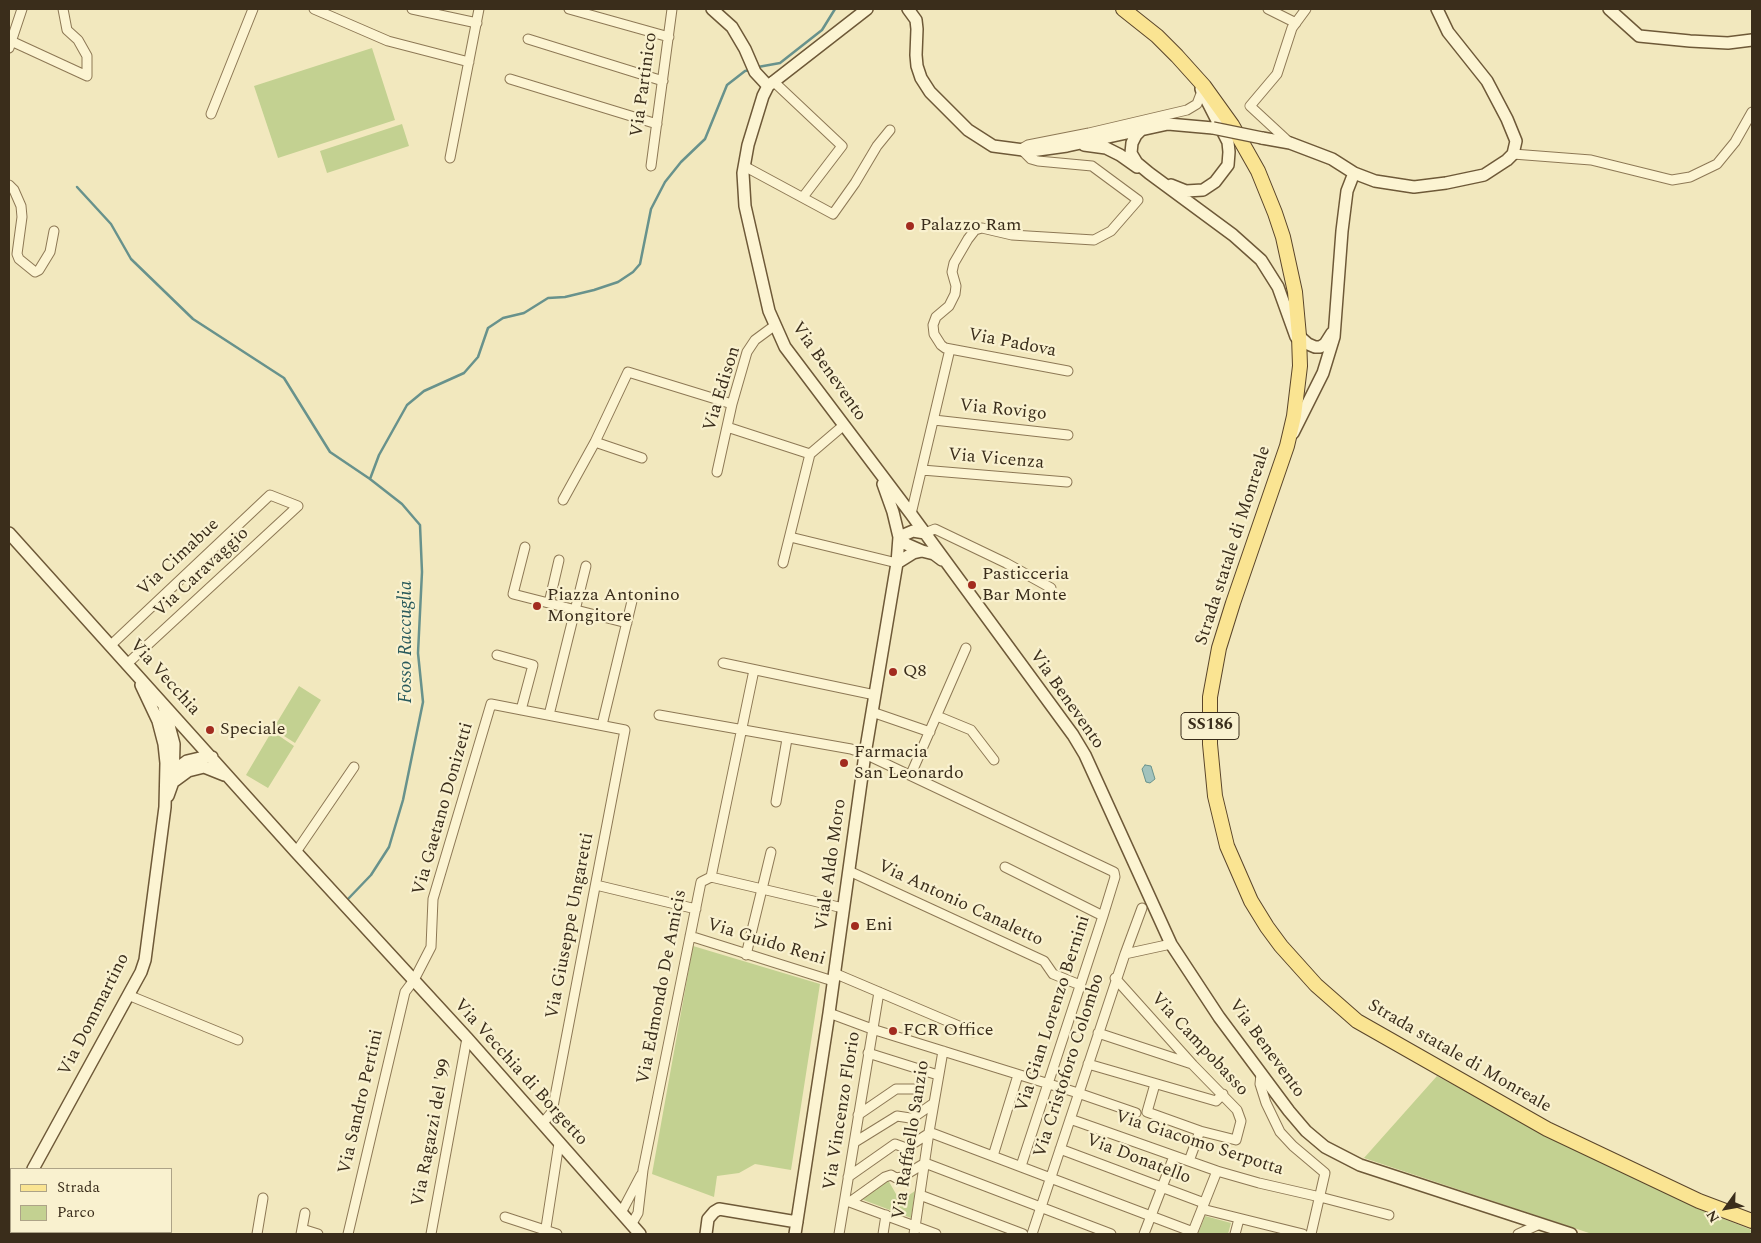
<!DOCTYPE html>
<html>
<head>
<meta charset="utf-8">
<style>
	body { margin:0 }
	#map { position:relative; width:1761px; height:1243px; overflow:hidden; background:#f2e8be; font-family:Spectral,serif }
	canvas { display:block }
	.frame { position:absolute; inset:0; border:10px solid #3a2d1b; pointer-events:none }
	.legend { position:absolute; left:10px; top:1168px; width:162px; height:65px; box-sizing:border-box; background:#f9f1cf; border:1px solid #ada387; margin:0; padding:6px 9px; list-style:none; font-size:15px; color:#3a2d1b }
	.legend li { display:flex; align-items:center; gap:10px; height:25px }
	.legend b { width:25px; border:1px solid #ada387 }
	.north { position:absolute; left:1701px; top:1183px; width:50px; height:50px; -webkit-text-stroke:4px #f9f1cf; paint-order:stroke; rotate:238deg; font-size:14px; font-weight:700; line-height:20px; text-align:center; color:#3a2d1b }
	.north::after { content:''; display:block; margin:auto; width:18px; height:22px; background:#3a2d1b; clip-path:polygon(50% 0,100% 100%,50% 72%,0 100%) }
</style>
</head>
<body>
<div id="map">
<canvas width="1761" height="1243"></canvas>
<div class="frame"></div>
<ul class="legend">
<li><b style="height:6px;background:#fae492"></b>Strada</li>
<li><b style="height:14px;background:#c3d191"></b>Parco</li>
</ul>
<div class="north">N</div>
</div>
<script>
const g = document.querySelector('canvas').getContext('2d');
g.lineJoin = 'round';
function fill(path, color) {
  g.fillStyle = color;
  g.fill(path, 'evenodd');
}
function poly(rows) {
  const path = new Path2D();
  for (const r of rows) {
    path.moveTo(r[0], r[1]);
    for (let i = 2; i < r.length; i += 2) path.lineTo(r[i], r[i + 1]);
  }
  return path;
}
function stroke(path, color, width, dash) {
  g.strokeStyle = color;
  g.lineWidth = width;
  g.lineCap = dash ? 'butt' : 'round';
  g.setLineDash(dash || []);
  g.stroke(path);
}
function write(font, color, halo, rows, align = 'center') {
  g.font = font + ' Spectral,serif';
  g.lineWidth = 4.5;
  g.setLineDash([]);
  g.textBaseline = 'middle';
  g.strokeStyle = halo;
  g.fillStyle = color;
  for (const [text, x, y, turn = 0] of rows) {
    g.save();
    g.translate(x, y);
    g.rotate((+turn || 0) * Math.PI / 180);
    g.textAlign = isNaN(turn) ? turn : align;
    if (halo) g.strokeText(text, 0, 0);
    g.fillText(text, 0, 0);
    g.restore();
  }
}
const green = poly([
	[372,48,395,120,278,158,254,86],
	[402,124,409,146,327,173,320,151],
	[299,686,321,700,295,743,273,729],
	[272,731,294,746,268,788,246,775],
	[693,946,820,984,791,1170,755,1164,739,1173,717,1176,714,1197,652,1174],
	[1437,1076,1573,1149,1701,1210,1752,1230,1752,1234,1592,1234,1364,1158],
	[888,1180,900,1201,915,1191,911,1218,861,1199],
	[1205,1216,1231,1223,1228,1234,1198,1234]
]);
const water = poly([
	[1145,765,1151,766,1155,779,1150,783,1146,782,1142,769,1145,765]
]);
const stream = poly([
	[758,67,780,63,822,30,835,9],
	[77,187,111,224,131,259,193,319,284,378,330,452,370,479,402,504,420,525,422,572,418,653,423,702,403,800,389,847,371,875,348,899],
	[370,479,379,455,407,405,424,391,464,373,478,357,488,328,503,318,524,313,548,298,565,297,594,290,618,282,633,272,640,264,651,209,665,182,681,162,705,139,727,85,745,71,750,70]
]);
const street = poly([
	[314,9,388,41,469,62],
	[412,9,477,23],
	[569,9,669,37],
	[1268,9,1296,23],
	[528,39,663,81],
	[11,41,87,76,87,56,78,40,67,30,63,9],
	[9,48,22,9],
	[510,79,657,124],
	[773,81,842,146,803,197],
	[211,114,253,9],
	[1290,143,1250,106,1277,74,1292,28,1306,9],
	[1513,154,1591,160,1672,180,1690,177,1717,164,1735,142,1752,112],
	[450,158,479,9],
	[651,166,672,9],
	[744,166,833,214,855,183,877,146,890,130],
	[9,185,14,190,21,206,22,217,17,254,19,259,35,272,39,270,50,252,54,231],
	[1068,371,945,348,941,345,934,334,933,325,936,317,949,306,955,294,956,286,952,272,954,263,968,239,975,230,982,228,1012,235,1094,240,1111,231,1138,200,1092,166,1038,161,1031,159,1021,149,1028,145,1089,133,1187,110,1197,104,1202,91],
	[934,420,1068,435],
	[727,427,810,454],
	[595,442,642,458],
	[922,470,1067,482],
	[717,472,732,404,747,352,755,340,774,326],
	[563,500,595,442,628,372,732,404],
	[911,514,950,349],
	[925,533,935,529,1006,563,1051,588],
	[790,537,897,563],
	[525,547,513,594,627,623],
	[783,563,810,454,844,425],
	[549,603,559,560],
	[111,645,270,495,298,506,128,663],
	[497,655,533,665,521,710],
	[723,663,875,695],
	[872,712,930,732],
	[549,715,586,566],
	[659,715,851,749,865,754,1114,872,1115,877,1103,916,1021,1166],
	[937,716,971,730,994,760],
	[602,725,632,601],
	[911,774,966,648],
	[776,802,787,739],
	[296,852,354,767],
	[1005,867,1103,916],
	[849,871,1044,961,1053,974,1080,985],
	[711,877,843,908],
	[596,885,696,909],
	[690,936,833,981],
	[1125,954,1142,908],
	[746,955,771,852],
	[834,973,973,1032],
	[1115,978,1193,1065,1237,1110,1241,1121,1236,1140,1200,1131,1147,1112,1155,1084],
	[128,995,238,1040],
	[829,1013,872,1029,1078,1093,1136,1113],
	[1098,1033,1192,1064],
	[868,1053,938,1075],
	[1088,1064,1216,1101,1223,1094],
	[1261,1074,1260,1084,1266,1103,1280,1132,1293,1146,1325,1173,1311,1234],
	[858,1115,896,1089,916,1089],
	[1070,1119,1217,1171,1259,1183,1320,1197,1389,1215],
	[929,1132,1193,1232],
	[855,1142,897,1116,910,1118,914,1117,934,1103],
	[1060,1149,1204,1203],
	[993,1156,1018,1075],
	[1189,1161,1200,1131],
	[848,1177,895,1144,906,1148,928,1134],
	[920,1195,1023,1234],
	[847,1201,936,1234],
	[850,1202,885,1177,891,1175,896,1178,902,1177,925,1163,1111,1234],
	[1202,1209,1303,1234],
	[621,1213,641,1175],
	[505,1217,557,1234],
	[631,1225,638,1213,643,1170,701,882,711,877,754,670],
	[302,1229,318,1234],
	[257,1234,263,1198],
	[301,1234,305,1213],
	[348,1234,405,992,414,980,431,947,433,899,491,704,625,730,552,1112,542,1124],
	[431,1234,467,1038],
	[545,1234,559,1143],
	[839,1234,879,992],
	[883,1234,886,1215],
	[914,1234,929,1132,943,1051],
	[1032,1234,1125,954,1171,944],
	[1144,1234,1174,1156],
	[1192,1234,1217,1171],
	[1235,1234,1239,1219],
	[1518,1234,1540,1224]
]);
const secondary = poly([
	[712,9,732,27,745,49,755,72,768,86],
	[867,9,768,86,763,96,748,145,743,173,745,206,769,311,785,347,911,514,1073,735,1085,755,1171,944,1219,1017,1289,1111,1306,1131,1325,1147,1360,1165,1571,1234],
	[908,9,916,20,917,29,916,55,917,66,921,78,930,92,968,130,993,146,1031,151,1067,146,1168,124,1213,128],
	[1609,9,1639,36,1690,41,1728,43,1752,40],
	[1143,128,1136,135,1132,143,1131,153,1137,163,1149,173,1233,235,1261,260,1278,287,1296,337],
	[1262,138,1290,143,1332,159,1354,173,1375,181,1414,187,1446,183,1484,175,1507,160,1513,154,1516,141,1507,119,1487,81,1448,32,1437,9],
	[1084,145,1106,148,1120,155,1137,167],
	[1171,185,1186,191,1203,190,1215,182,1228,165,1229,152,1228,142,1201,89],
	[1299,336,1308,344,1315,347,1320,347,1325,344,1332,333],
	[1293,433,1323,373,1334,337,1342,231,1347,191,1354,173],
	[9,533,296,852,467,1038,640,1234],
	[922,551,906,544,899,537,913,531,925,533],
	[897,563,913,553,922,551,934,554,942,560],
	[164,707,174,744,173,782],
	[171,773,187,761,204,757,212,757],
	[168,796,173,782,188,771,204,767,224,775],
	[33,1169,141,972,145,960,165,807,166,763,164,744,158,721,141,685],
	[9,1213,11,1209],
	[706,1234,708,1219,714,1212,719,1209,797,1222],
	[795,1234,829,1013,865,754,897,563,899,537,893,512,883,484]
]);
const primary = poly([
	[1123,9,1157,36,1177,56,1204,86,1232,125,1258,171,1275,213,1283,237,1295,292,1299,336,1300,366,1294,416,1287,446,1233,603,1219,648,1210,697,1210,744,1215,796,1227,846,1251,901,1267,927,1281,946,1316,985,1357,1021,1547,1129,1699,1201,1752,1221]
]);
const secondaryBridge = poly([
	[1213,128,1262,138]
]);
const markers = [
	[910,226,5,"#a22b1f"],
	[972,585,5,"#a22b1f"],
	[537,606,5,"#a22b1f"],
	[893,672,5,"#a22b1f"],
	[210,730,5,"#a22b1f"],
	[844,763,5,"#a22b1f"],
	[855,926,5,"#a22b1f"],
	[893,1031,5,"#a22b1f"]
];
const shields = [
	[1210,726,58]
];
const shieldNames = [
	["SS186",1210,726]
];
const streetNames = [
	["Via Partinico",645,85,-82],
	["Via Padova",1012,344,11],
	["Via Benevento",828,372,55],
	["Via Edison",723,389,-73],
	["Via Rovigo",1003,411,6],
	["Via Vicenza",996,460,5],
	["Strada statale di Monreale",1234,546,-72],
	["Via Cimabue",179,558,-43],
	["Via Caravaggio",202,573,-43],
	["Via Vecchia",164,678,48],
	["Via Benevento",1066,700,55],
	["Via Gaetano Donizetti",444,809,-74],
	["Viale Aldo Moro",832,865,-82],
	["Via Antonio Canaletto",960,904,25],
	["Via Giuseppe Ungaretti",571,926,-79],
	["Via Guido Reni",766,943,17],
	["Via Edmondo De Amicis",663,987,-79],
	["Via Gian Lorenzo Bernini",1054,1014,-72],
	["Via Dommartino",95,1015,-63],
	["Via Campobasso",1199,1045,47],
	["Via Benevento",1266,1049,54],
	["Strada statale di Monreale",1459,1057,30],
	["Via Cristoforo Colombo",1070,1066,-72],
	["Via Vecchia di Borgetto",520,1073,48],
	["Via Sandro Pertini",362,1102,-77],
	["Via Vincenzo Florio",843,1111,-81],
	["Via Ragazzi del '99",433,1133,-79],
	["Via Raffaello Sanzio",912,1140,-81],
	["Via Giacomo Serpotta",1199,1144,18],
	["Via Donatello",1138,1160,21]
];
const poiNames = [
	["Palazzo Ram",920,226],
	["Pasticceria",982,575],
	["Bar Monte",982,596],
	["Piazza Antonino",547,596],
	["Mongitore",547,617],
	["Q8",903,672],
	["Speciale",220,730],
	["Farmacia",854,753],
	["San Leonardo",854,774],
	["Eni",865,926],
	["FCR Office",903,1031]
];
const waterNames = [
	["Fosso Raccuglia",407,642,-90]
];
fill(green, '#c3d191');
fill(water, '#a2c3bd');
stroke(water, '#68928c', 1);
stroke(stream, '#68928c', 2.5);
stroke(street, '#8d7855', 11);
stroke(secondary, '#6e5938', 14);
stroke(primary, '#5a452a', 16);
stroke(street, '#fcf4d2', 9);
stroke(secondary, '#fcf4d2', 11);
stroke(primary, '#fae492', 14);
stroke(secondaryBridge, '#6e5938', 14, []);
stroke(secondaryBridge, '#fcf4d2', 11);
for (const [x, y, r, color] of markers) {
  const dot = new Path2D();
  dot.arc(x, y, r, 0, 2 * Math.PI);
  g.fillStyle = color;
  g.fill(dot);
  stroke(dot, '#f9f1cf', 2);
}
for (const [x, y, w] of shields) {
  const box = new Path2D();
  box.roundRect(x - w / 2, y - 13.5, w, 27, 4);
  g.fillStyle = '#f9f1cf';
  g.fill(box);
  stroke(box, '#3a2d1b', 1);
}
write('bold 16px', '#3a2d1b', null, shieldNames);
write('18px', '#3a2d1b', '#f9f1cf', streetNames);
write('18px', '#3a2d1b', '#f9f1cf', poiNames, 'left');
write('italic 19px', '#295a5c', '#f9f1cf', waterNames);
</script>
</body>
</html>
